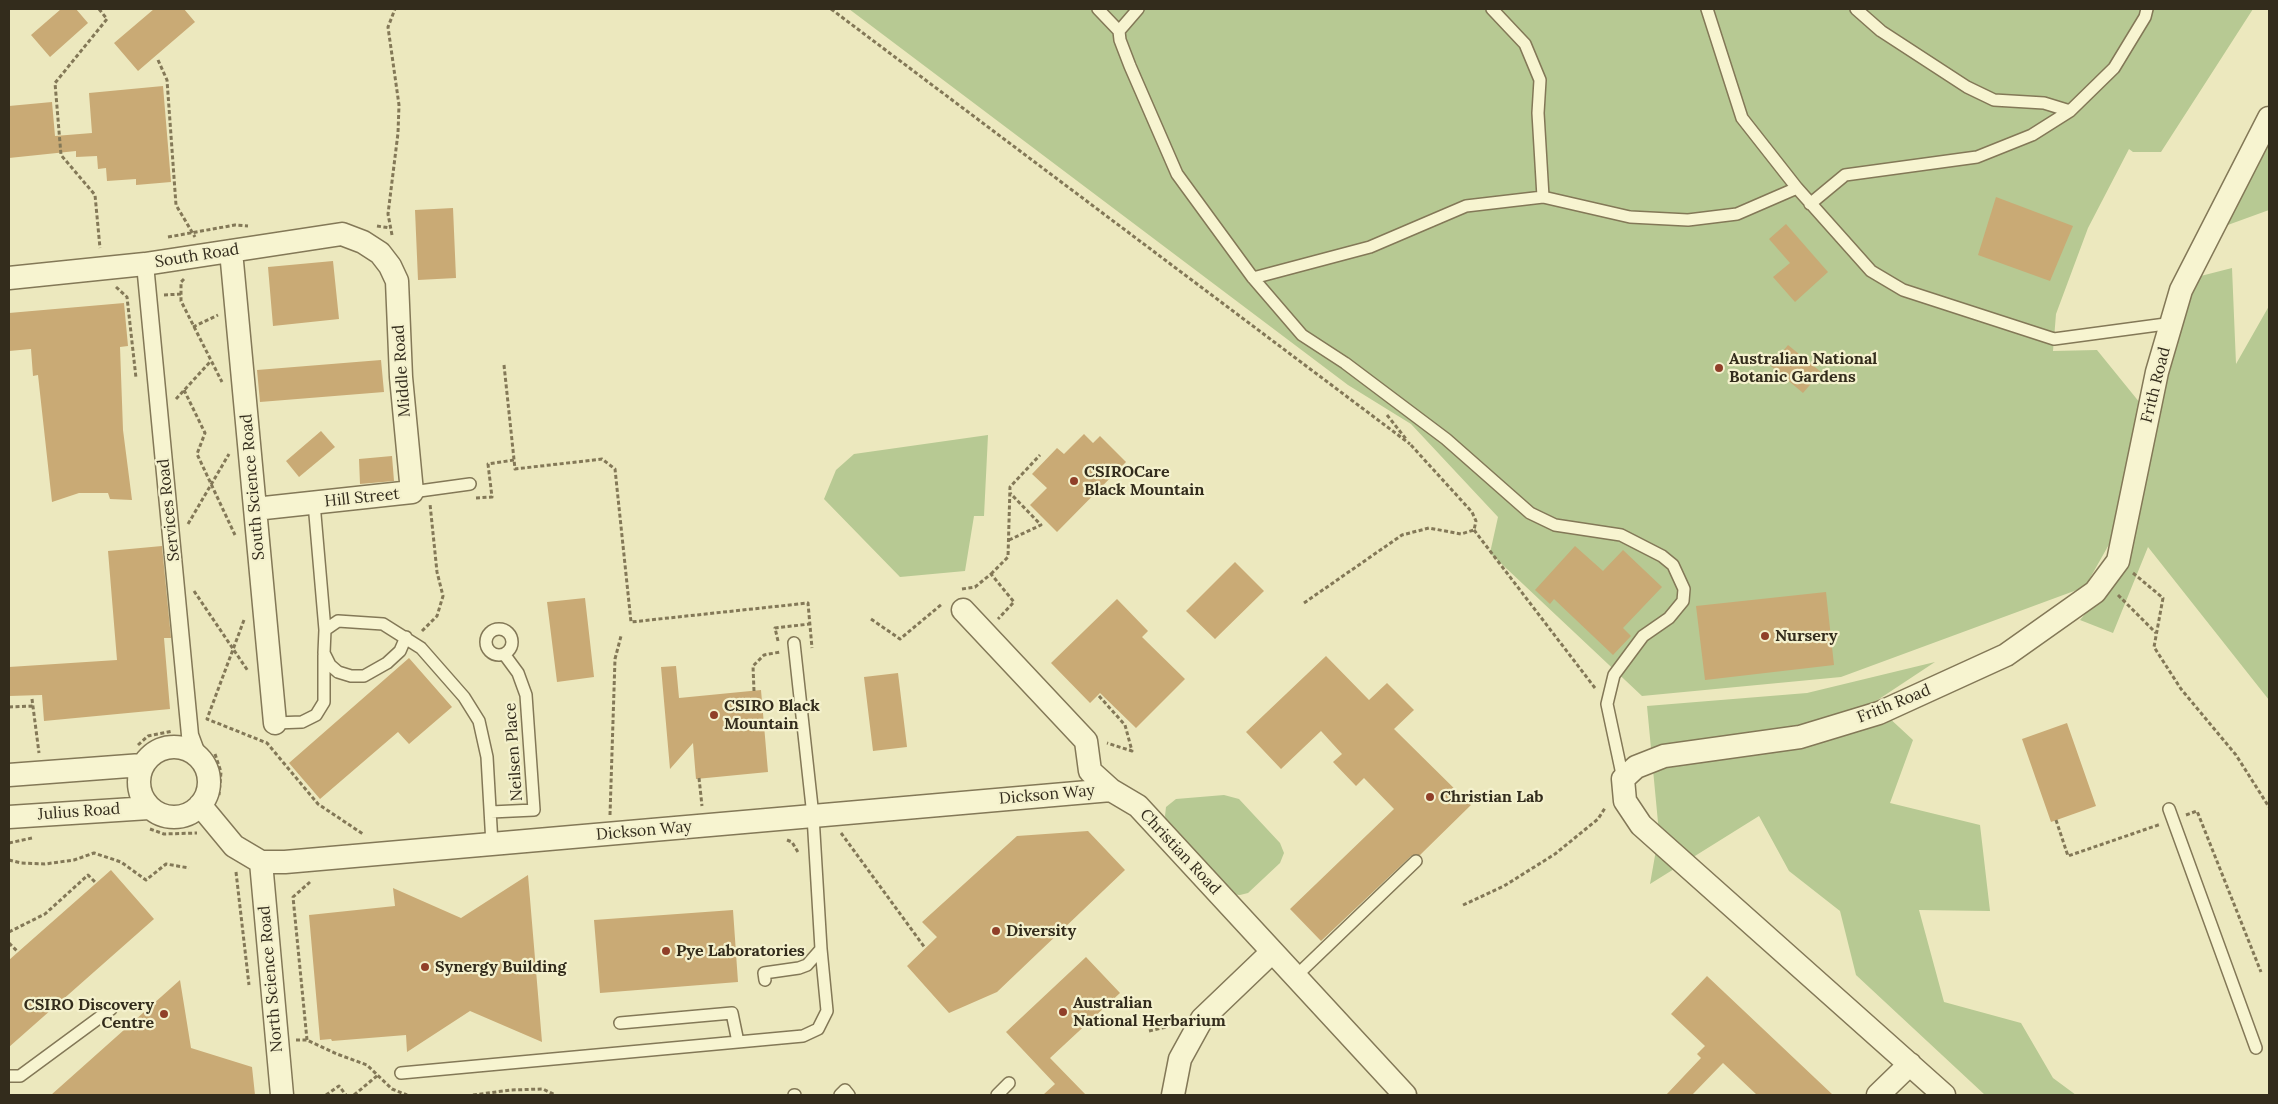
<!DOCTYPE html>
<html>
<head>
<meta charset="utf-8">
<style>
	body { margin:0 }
	#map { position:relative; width:2278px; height:1104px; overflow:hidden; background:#ece8be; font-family:Lora,serif }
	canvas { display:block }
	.frame { position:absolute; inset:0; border:10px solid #332c1c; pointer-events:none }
</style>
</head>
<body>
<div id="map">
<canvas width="2278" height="1104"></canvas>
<div class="frame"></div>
</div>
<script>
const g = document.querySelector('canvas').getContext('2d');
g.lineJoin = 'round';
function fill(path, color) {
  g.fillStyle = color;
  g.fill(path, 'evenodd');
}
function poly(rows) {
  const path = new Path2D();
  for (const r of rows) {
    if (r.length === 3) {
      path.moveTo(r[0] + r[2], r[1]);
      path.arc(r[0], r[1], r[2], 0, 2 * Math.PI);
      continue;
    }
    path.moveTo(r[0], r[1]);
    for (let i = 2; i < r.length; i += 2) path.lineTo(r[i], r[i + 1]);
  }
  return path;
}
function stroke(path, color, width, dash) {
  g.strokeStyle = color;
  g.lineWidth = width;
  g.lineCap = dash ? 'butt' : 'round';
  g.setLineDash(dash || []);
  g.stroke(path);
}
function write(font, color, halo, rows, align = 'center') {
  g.font = font + ' Lora,serif';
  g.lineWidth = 4.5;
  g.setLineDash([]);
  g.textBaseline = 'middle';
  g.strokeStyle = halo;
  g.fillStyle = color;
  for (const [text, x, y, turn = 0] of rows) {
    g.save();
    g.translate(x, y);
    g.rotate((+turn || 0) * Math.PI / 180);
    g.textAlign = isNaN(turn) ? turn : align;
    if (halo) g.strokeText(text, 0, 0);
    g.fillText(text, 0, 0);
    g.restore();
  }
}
const green = poly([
	[849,9,2253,9,2161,152,2133,152,2129,149,2088,228,2056,314,2053,351,2097,350,2140,403,2116,532,2085,587,1841,677,1642,696,1490,553,1498,517,1411,424,1348,385],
	[2269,136,2269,210,2225,226],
	[2232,268,2236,364,2269,306,2269,700,2148,547,2113,633,2080,620,2120,572,2136,520,2189,279],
	[988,435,984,516,974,516,965,571,900,577,824,499,836,470,854,454],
	[1935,662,1873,703,1913,740,1890,803,1980,825,1990,911,1919,910,1944,1002,2021,1023,2053,1078,2076,1095,1985,1095,1856,975,1840,911,1789,871,1759,816,1650,884,1659,833,1647,706,1807,693],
	[1224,795,1239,799,1280,843,1284,853,1280,863,1248,893,1240,895,1230,894,1167,826,1165,816,1166,807,1176,799]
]);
const building = poly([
	[61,9,76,9,88,23,50,57,31,35],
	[154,9,184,9,195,22,138,71,114,43],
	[163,86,171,182,136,185,136,179,107,181,106,168,98,169,97,156,76,157,76,151,9,158,9,106,52,102,55,136,92,133,89,93],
	[1996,197,2073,226,2050,281,1978,255],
	[453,208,456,278,418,280,415,210],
	[1786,224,1828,272,1795,302,1773,277,1790,263,1769,239],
	[333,261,339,319,273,326,268,267],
	[124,303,128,346,120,347,123,430,132,500,110,499,108,493,79,493,52,502,38,375,33,376,31,349,9,351,9,313],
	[1788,345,1821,372,1803,393,1771,366],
	[381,360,384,392,260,402,257,370],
	[321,431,335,447,299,477,286,461],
	[1084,434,1093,443,1100,436,1126,462,1057,532,1030,505,1047,488,1032,474,1057,448,1064,454],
	[392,456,394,481,360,484,359,459],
	[162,546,171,638,164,638,170,709,44,721,42,695,9,696,9,667,117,660,108,551],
	[1575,546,1603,571,1623,550,1662,587,1623,628,1631,636,1613,655,1554,599,1550,604,1535,590],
	[1235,562,1264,591,1215,639,1186,611],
	[1826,592,1834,665,1705,680,1696,606],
	[585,598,594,677,557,682,547,602],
	[1117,599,1148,631,1142,637,1185,679,1136,728,1100,693,1090,703,1051,663],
	[1326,656,1369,700,1387,683,1414,710,1394,729,1471,805,1420,855,1411,856,1321,941,1290,909,1394,809,1364,778,1356,786,1333,762,1342,754,1321,731,1281,769,1246,732],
	[409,658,452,707,409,744,398,732,320,799,289,763],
	[676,666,679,698,761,690,768,772,696,779,693,743,670,769,661,667],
	[898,673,907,747,873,751,864,677],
	[2067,723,2096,806,2051,822,2022,739],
	[1088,831,1125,870,997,992,949,1013,907,966,937,937,922,922,1017,836],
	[111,870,154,919,9,1047,9,960],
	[528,875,542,1042,470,1011,407,1052,406,1035,332,1041,331,1039,320,1040,309,915,395,906,393,888,461,918],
	[733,910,738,982,600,993,594,920],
	[1086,957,1120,993,1050,1058,1086,1095,1043,1095,1055,1084,1006,1032],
	[1707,976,1833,1095,1757,1095,1723,1063,1692,1095,1666,1095,1701,1058,1697,1054,1705,1046,1671,1014],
	[180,980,191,1048,252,1067,255,1095,51,1095]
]);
const path = poly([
	[99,9,107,19,55,83,61,155,95,195,100,248],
	[831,9,1410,444],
	[158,60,167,80,176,205,195,237],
	[377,226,390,228],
	[392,235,388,214,398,133,399,105,388,27,395,9],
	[168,237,235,225,248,226],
	[184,279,181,282,181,301,222,382],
	[116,287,127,297,136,378],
	[164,295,181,294],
	[193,327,218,315],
	[504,365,515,469,602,459,615,469,631,622,808,603,812,648],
	[184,390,205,433,197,454,235,535],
	[176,399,210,362],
	[1387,415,1406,439],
	[476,498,492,497,488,464,514,460],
	[188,524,229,454],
	[1474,530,1595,688],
	[1009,540,1041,525,1010,493],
	[2133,573,2163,598,2154,647,2181,689,2236,755,2269,807],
	[991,574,1008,557,1010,487,1040,455],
	[962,589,975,587,991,574,1014,602,998,619],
	[194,591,248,671],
	[2118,595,2156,633],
	[1304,603,1402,535,1429,528,1461,534,1474,530,1476,521,1472,512,1410,444],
	[871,619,900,639,942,604],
	[244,620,207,719,267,743,318,804,363,834],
	[422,631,437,616,443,596,437,572,430,504],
	[778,641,775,628,810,624],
	[754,691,753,666,764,655,780,652],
	[1099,696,1125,725,1132,751,1107,743],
	[32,699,39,753],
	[9,707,33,706],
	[138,745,148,736,173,731],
	[215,754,221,772,219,795],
	[699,778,702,806],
	[610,815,615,659,621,636],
	[2186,815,2197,811,2261,972],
	[2056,820,2068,856,2161,824],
	[150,829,164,834,197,833],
	[841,833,925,948],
	[787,840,792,842,799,854],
	[9,843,32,838],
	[9,860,21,863,45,864,74,860,94,853,121,862,146,880,166,864,189,868],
	[236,872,249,985],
	[1463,905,1504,886,1555,854,1598,819,1605,808],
	[9,932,45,914,88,875,96,883],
	[9,943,18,952],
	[1149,1031,1175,1025],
	[296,1040,307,1040,337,1054,367,1065,392,1089,407,1095],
	[307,1040,293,897,310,882],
	[326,1095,339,1086,346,1095],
	[354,1095,378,1075],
	[473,1095,511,1090,543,1089,555,1095]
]);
const service = poly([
	[1098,9,1119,31,1120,40,1130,66,1177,174,1253,278,1302,335,1345,363,1446,439,1530,513,1555,525,1621,535,1662,556,1673,565,1684,589,1683,601,1669,618,1643,636,1614,675,1607,704,1623,779],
	[1492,9,1525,44,1540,80,1538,113,1543,197],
	[1707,9,1742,118,1797,188,1871,271,1903,290,2054,339,2173,323],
	[1856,9,1881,31,1967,87,1994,100,2044,103,2070,111],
	[1119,31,1138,9],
	[1810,204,1845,175,1977,157,2032,135,2070,111,2114,68,2145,17,2147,9],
	[1253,278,1370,247,1466,206,1543,197,1630,217,1688,220,1737,214,1797,188],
	[412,492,470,484],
	[314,503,325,630,338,621,383,624,421,648,464,697,479,721,487,757,492,844],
	[499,642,13],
	[325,630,324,653,330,665,338,672,351,676,364,676,387,663,400,651,406,637],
	[275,723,302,722,316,715,324,702,324,655],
	[2169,809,2256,1048],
	[491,812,534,810,526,695,518,673,504,654],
	[1296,976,1416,861],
	[765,980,764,973,799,968,807,965,821,949,813,816,794,643],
	[620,1023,732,1013,738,1042],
	[401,1073,803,1036,818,1029,827,1011,821,949],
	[9,1076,20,1076,111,1009],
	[794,1095,795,1095],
	[840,1095,845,1090,849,1095],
	[997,1095,1009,1083]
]);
const pedestrian = poly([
	[145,264,190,735,197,754]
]);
const minor = poly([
	[231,251,275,723],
	[9,278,145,264,342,234,363,242,380,253,390,266,397,281,401,377,412,492,255,509],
	[963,610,1086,741,1090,771,1111,790,1138,806,1405,1095],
	[174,782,35],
	[9,775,142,765],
	[200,805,234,846,261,862,285,862,1111,790],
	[9,817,149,808],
	[261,862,282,1095],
	[1173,1095,1180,1059,1202,1019,1272,952],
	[1878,1095,1910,1064],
	[1944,1095,1641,825,1625,801,1623,779,1636,767,1664,756,1800,737,1879,713,2006,655,2095,592,2118,561,2157,372,2181,290,2269,118]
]);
const markers = [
	[1719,368,5,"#903f29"],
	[1074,481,5,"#903f29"],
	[1765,636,5,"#903f29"],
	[714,715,5,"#903f29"],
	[1430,797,5,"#903f29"],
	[996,931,5,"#903f29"],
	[666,951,5,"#903f29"],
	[425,967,5,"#903f29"],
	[1063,1012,5,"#903f29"],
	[164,1014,5,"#903f29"]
];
const streetNames = [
	["South Road",197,256,-9],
	["Middle Road",402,371,-94],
	["Frith Road",2156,385,-76],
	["South Science Road",253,487,-95],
	["Hill Street",362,498,-6],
	["Services Road",169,510,-96],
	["Frith Road",1894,704,-22],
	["Neilsen Place",514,752,-94],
	["Dickson Way",1047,795,-5],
	["Julius Road",79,812,-4],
	["Dickson Way",644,831,-5],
	["Christian Road",1180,852,47],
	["North Science Road",271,979,-95]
];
const poiNames = [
	["Australian National",1729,359],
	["Botanic Gardens",1729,377],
	["CSIROCare",1084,472],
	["Black Mountain",1084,490],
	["Nursery",1775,636],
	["CSIRO Black",724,706],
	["Mountain",724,724],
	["Christian Lab",1440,797],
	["Diversity",1006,931],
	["Pye Laboratories",676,951],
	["Synergy Building",435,967],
	["Australian",1073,1003],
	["National Herbarium",1073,1021],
	["CSIRO Discovery",154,1005,"right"],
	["Centre",154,1023,"right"]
];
fill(green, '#b7c993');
fill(building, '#c9aa75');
stroke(service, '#837857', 14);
stroke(pedestrian, '#837857', 19);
stroke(minor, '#837857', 25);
stroke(path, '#837857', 3, [4, 2.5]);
stroke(service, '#f7f4d0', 11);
stroke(pedestrian, '#f7f4d0', 16);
stroke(minor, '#f7f4d0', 22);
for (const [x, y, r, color] of markers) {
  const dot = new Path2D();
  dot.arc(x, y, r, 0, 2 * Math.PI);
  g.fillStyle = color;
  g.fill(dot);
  stroke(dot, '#f4f1cd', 2);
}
write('16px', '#332c1c', '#f4f1cd', streetNames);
write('bold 16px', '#332c1c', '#f4f1cd', poiNames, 'left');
</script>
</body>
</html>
